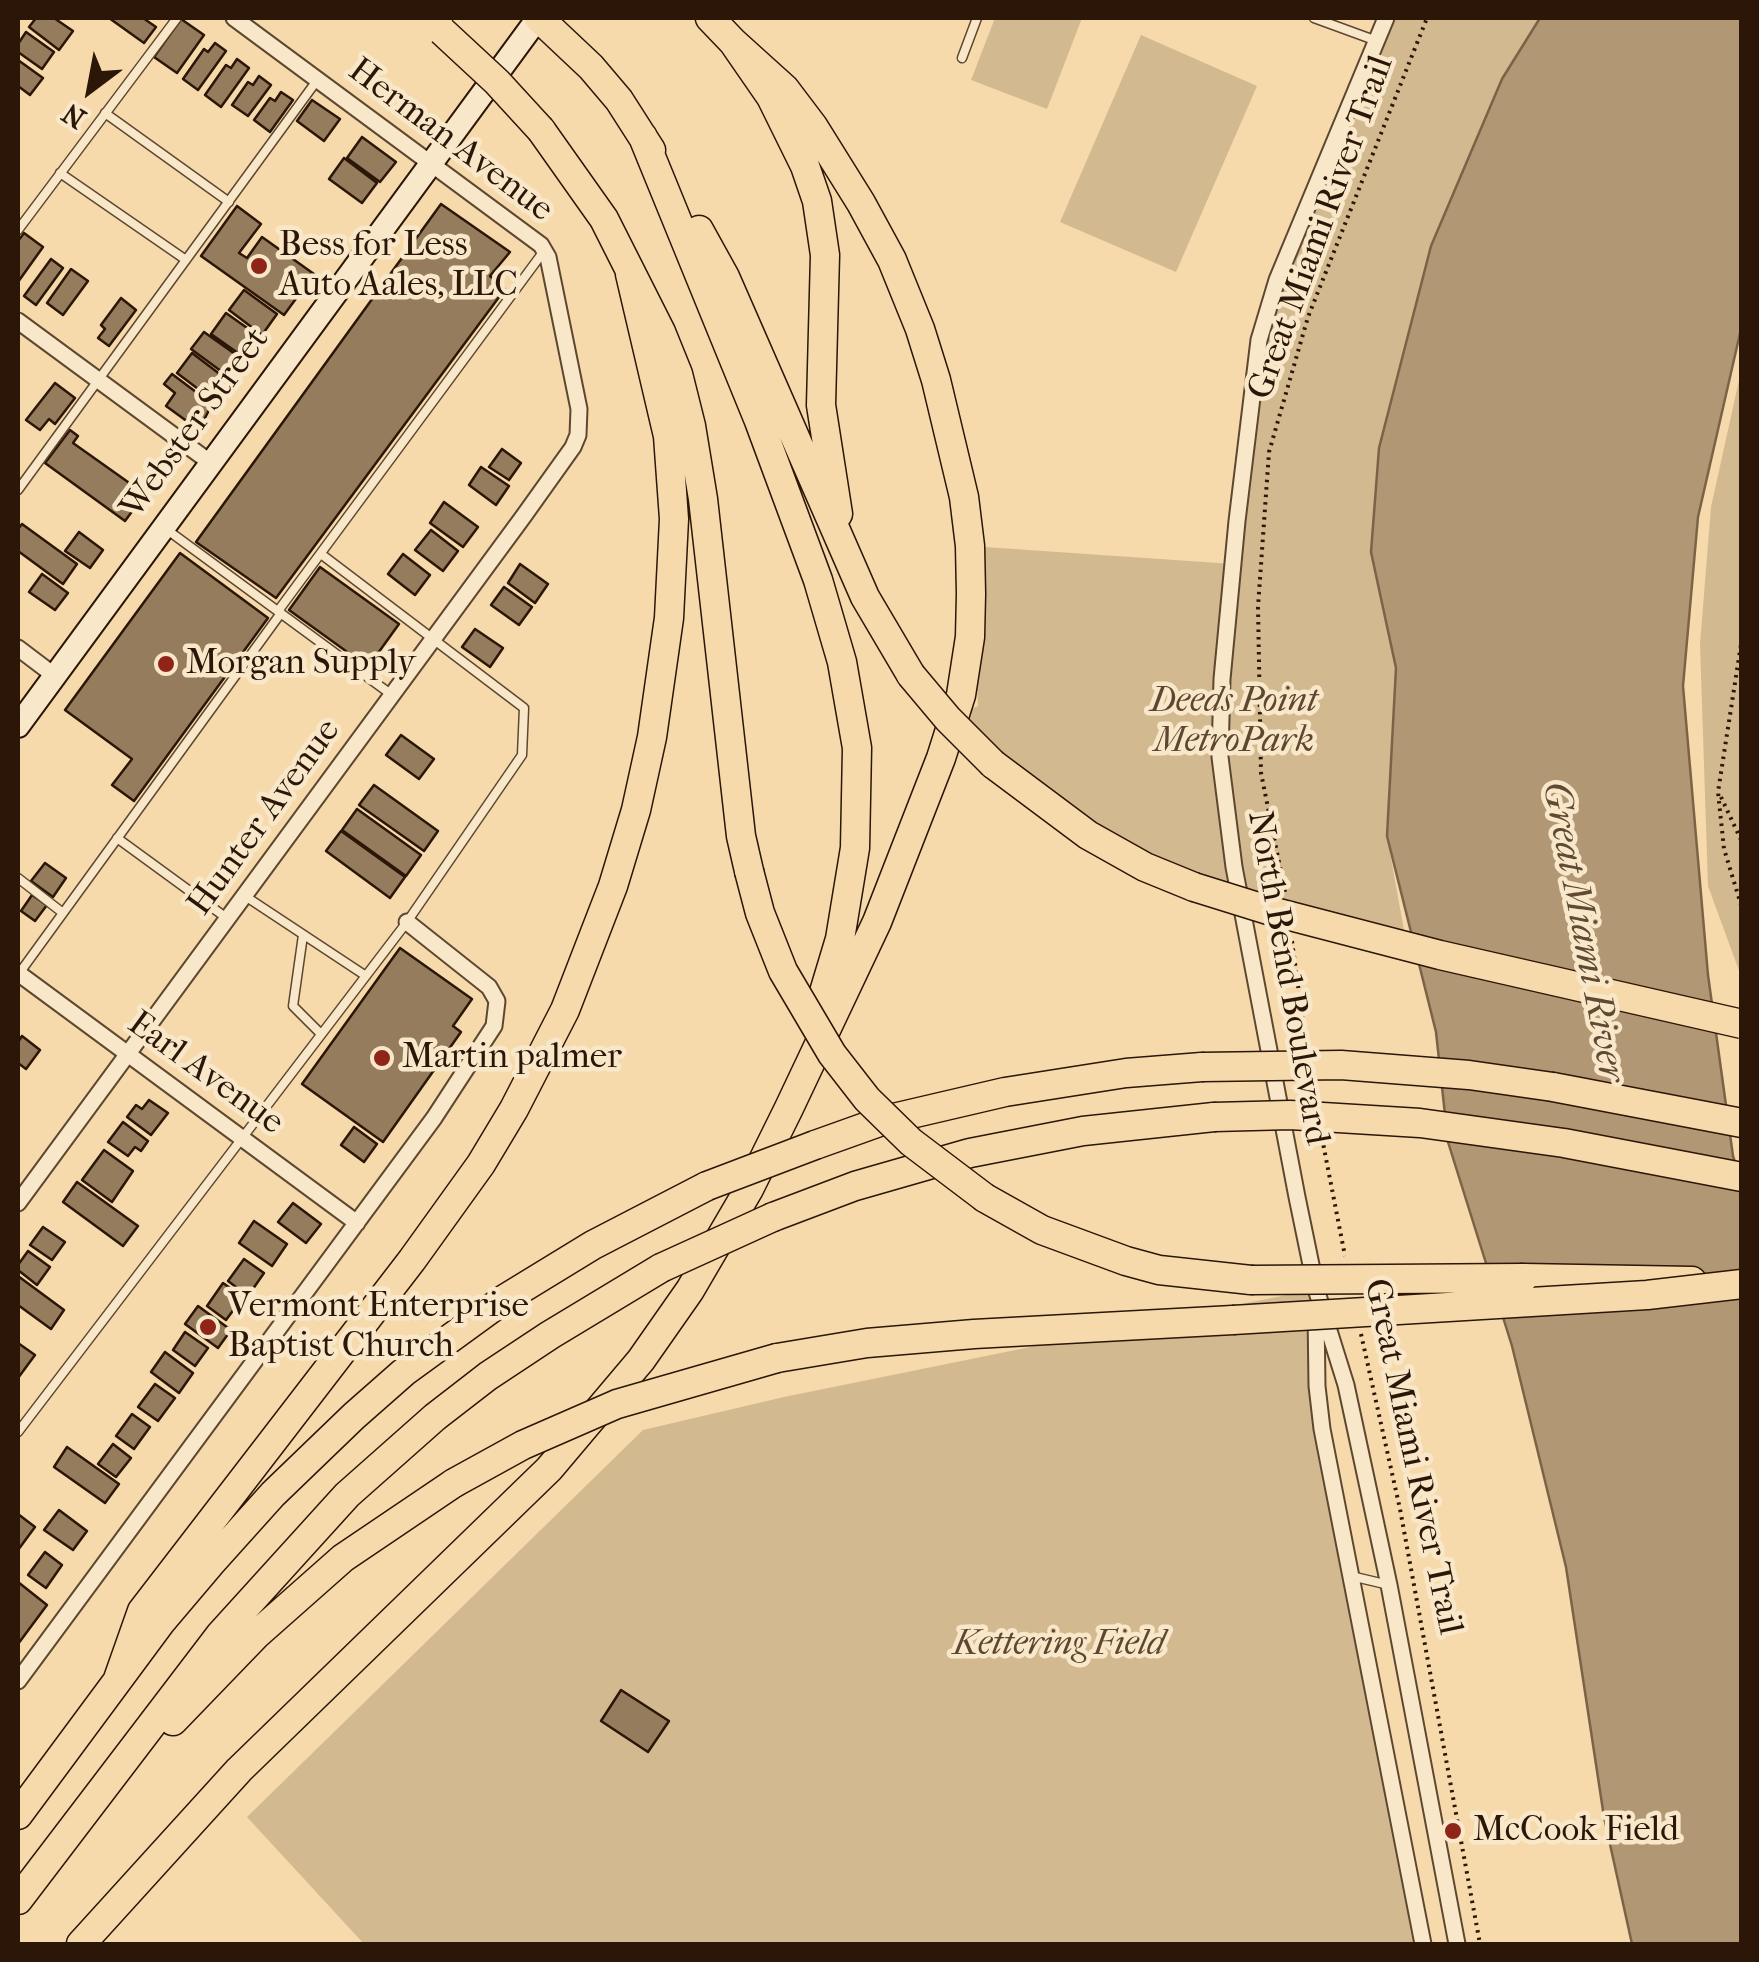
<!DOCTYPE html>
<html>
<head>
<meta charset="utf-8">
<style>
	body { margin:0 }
	#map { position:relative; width:1759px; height:1962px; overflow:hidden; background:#f6daac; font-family:"IM FELL French Canon",serif }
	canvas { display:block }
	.frame { position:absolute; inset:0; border:20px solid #2b1607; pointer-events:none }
	.north { position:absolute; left:40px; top:40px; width:100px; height:100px; -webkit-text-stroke:8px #f9e7c9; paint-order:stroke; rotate:212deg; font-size:28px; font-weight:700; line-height:40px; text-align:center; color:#2b1607 }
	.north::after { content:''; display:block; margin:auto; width:35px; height:45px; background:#2b1607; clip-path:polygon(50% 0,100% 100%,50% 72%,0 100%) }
</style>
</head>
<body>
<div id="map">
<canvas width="1759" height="1962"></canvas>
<div class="frame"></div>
<div class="north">N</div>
</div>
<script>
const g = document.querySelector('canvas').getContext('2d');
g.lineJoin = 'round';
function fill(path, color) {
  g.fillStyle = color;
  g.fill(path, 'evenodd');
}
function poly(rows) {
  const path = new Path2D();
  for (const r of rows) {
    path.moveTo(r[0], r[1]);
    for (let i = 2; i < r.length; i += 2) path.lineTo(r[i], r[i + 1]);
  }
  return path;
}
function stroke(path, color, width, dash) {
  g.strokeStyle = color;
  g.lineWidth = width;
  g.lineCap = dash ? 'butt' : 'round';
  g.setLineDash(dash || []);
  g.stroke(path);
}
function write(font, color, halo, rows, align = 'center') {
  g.font = font + ' "IM FELL French Canon",serif';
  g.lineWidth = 9;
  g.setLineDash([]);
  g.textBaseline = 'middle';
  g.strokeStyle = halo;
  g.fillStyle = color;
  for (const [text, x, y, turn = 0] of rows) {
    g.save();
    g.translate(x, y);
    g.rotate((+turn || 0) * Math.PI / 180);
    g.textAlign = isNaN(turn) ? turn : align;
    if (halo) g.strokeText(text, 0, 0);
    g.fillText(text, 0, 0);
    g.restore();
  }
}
const green = poly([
	[995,18,1082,18,1047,109,971,80],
	[1386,18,1540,18,1502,79,1371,552,1396,668,1387,836,1407,947,1112,849,948,719,978,706,970,546,1233,564,1259,340],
	[1141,35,1257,86,1176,272,1060,222],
	[1741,371,1741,976,1708,886,1700,644,1711,507],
	[1316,1289,1317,1386,1423,1944,364,1944,247,1817,643,1430,784,1397]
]);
const water = poly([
	[1540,18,1741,18,1741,329,1698,517,1683,686,1708,975,1733,1156,1742,1183,1741,1944,1632,1944,1604,1817,1566,1567,1512,1346,1448,1142,1436,1032,1387,836,1396,668,1371,552,1379,448,1431,246,1502,79,1540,18]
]);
const building = poly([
	[36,18,54,18,73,31,59,50,29,27,36,18],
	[109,18,143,18,156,27,144,43,109,18],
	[181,19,204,35,177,73,154,57,181,19],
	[26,32,54,52,42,69,18,52,18,44,26,32],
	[215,43,226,51,198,90,183,79,204,49,208,52,215,43],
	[237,59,249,68,221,107,205,95,226,65,231,68,237,59],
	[18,60,43,78,30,95,18,86,18,60],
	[259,76,271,85,248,116,232,105,248,82,253,85,259,76],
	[281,92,293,100,270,132,254,120,270,98,275,101,281,92],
	[312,100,340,119,324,141,297,121,312,100],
	[362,137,396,162,380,182,347,158,362,137],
	[344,158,377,183,362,203,329,179,344,158],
	[441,204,510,252,490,276,505,289,276,598,196,542,441,204],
	[237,206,261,224,239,253,247,258,262,237,314,274,284,315,201,256,237,206],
	[24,233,43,247,18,282,18,241,24,233],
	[51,259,63,268,36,305,24,296,51,259],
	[71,269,88,281,63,315,47,303,71,269],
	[244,290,277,314,262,335,229,310,244,290],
	[121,298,136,310,109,346,98,338,105,329,101,325,121,298],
	[226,313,260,337,245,358,211,334,226,313],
	[204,332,242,359,229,377,191,349,204,332],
	[192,353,225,378,210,398,177,373,192,353],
	[172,374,212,404,199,430,166,406,175,393,164,384,172,374],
	[55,383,75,398,55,424,49,419,40,430,26,420,55,383],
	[70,430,78,436,73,443,135,487,140,480,150,487,125,521,45,463,70,430],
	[502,449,521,463,509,480,489,467,502,449],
	[481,467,509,486,496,505,469,485,481,467],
	[444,502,478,527,463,547,430,523,444,502],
	[22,524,77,564,63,584,18,551,18,529,22,524],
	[431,530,458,551,443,571,415,550,431,530],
	[79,532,103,550,90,568,65,551,79,532],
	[180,553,268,618,134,801,112,785,132,759,65,710,180,553],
	[403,554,430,575,415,595,388,574,403,554],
	[520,564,548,584,535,603,508,583,520,564],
	[320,567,399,624,368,667,289,610,320,567],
	[42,574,68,593,55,610,29,592,42,574],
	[504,587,532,607,519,625,491,605,504,587],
	[475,629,503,648,490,667,462,647,475,629],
	[401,735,434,759,419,779,386,755,401,735],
	[374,785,438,831,424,851,359,805,374,785],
	[357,809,421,855,406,876,342,830,357,809],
	[341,831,405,877,390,898,326,851,341,831],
	[45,863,66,878,53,897,31,881,45,863],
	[32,895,47,905,35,921,21,911,32,895],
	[400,948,472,999,453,1026,461,1032,383,1142,302,1084,400,948],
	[22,1036,40,1050,26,1069,18,1063,18,1042,22,1036],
	[149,1100,168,1113,151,1135,127,1117,136,1105,142,1109,149,1100],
	[123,1122,148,1141,141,1151,135,1147,128,1156,108,1142,123,1122],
	[354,1127,377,1144,364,1162,341,1145,354,1127],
	[104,1150,133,1171,112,1202,82,1180,104,1150],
	[77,1182,138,1226,123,1246,63,1202,77,1182],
	[293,1203,321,1224,306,1243,278,1222,293,1203],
	[254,1221,287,1244,272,1266,239,1243,254,1221],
	[43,1227,65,1242,52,1260,30,1245,43,1227],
	[28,1251,50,1267,37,1285,18,1270,18,1265,28,1251],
	[244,1259,264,1273,248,1296,228,1281,244,1259],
	[18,1276,64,1310,51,1329,18,1305,18,1276],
	[223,1283,243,1297,226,1320,207,1306,223,1283],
	[198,1306,231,1330,218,1348,185,1324,198,1306],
	[185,1332,208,1348,195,1366,173,1350,185,1332],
	[18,1343,35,1355,18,1378,18,1343],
	[165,1352,193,1373,179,1393,151,1372,165,1352],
	[155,1384,175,1398,158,1421,138,1407,155,1384],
	[132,1414,150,1427,134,1449,116,1436,132,1414],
	[113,1444,131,1458,116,1477,98,1464,113,1444],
	[67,1447,119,1484,105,1503,54,1467,67,1447],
	[59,1510,87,1531,73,1550,44,1530,59,1510],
	[18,1514,35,1527,18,1550,18,1514],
	[45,1552,62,1565,46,1588,28,1575,45,1552],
	[18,1582,47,1605,18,1644,18,1582],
	[621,1690,669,1721,648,1752,601,1721,621,1690]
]);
const path = poly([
	[1742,638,1718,792,1724,849,1742,908],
	[1721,797,1742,842],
	[1285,892,1261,773,1258,607,1269,452,1308,317,1427,18],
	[1292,941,1306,1045],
	[1322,1138,1345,1256],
	[1361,1334,1400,1509,1480,1944]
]);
const lane = poly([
	[1314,18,1377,41],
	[962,58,977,18],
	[105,113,229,202],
	[60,173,186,260],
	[18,230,177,18],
	[18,490,318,79],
	[166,529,392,695],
	[278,611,544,251],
	[117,838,228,919],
	[18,878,63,913],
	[245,896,366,976],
	[303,935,293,1006,320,1033],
	[18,975,281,613],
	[18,1432,407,922,522,755,524,708,321,554],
	[1351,1576,1389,1585]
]);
const street = poly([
	[1386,18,1277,280,1259,340,1237,521,1222,679,1220,757,1234,867,1297,1197,1316,1289,1346,1385,1389,1585,1457,1944],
	[18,321,211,463],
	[18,648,55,676],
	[18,973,357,1223],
	[18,1203,523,517,573,447,578,435,579,409,548,257,541,245,234,18],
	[1316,1313,1317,1386,1322,1429,1423,1944],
	[18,1681,434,1118,494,1026,497,1001,489,987,407,922]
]);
const secondary = poly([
	[18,726,538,18]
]);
const highway = poly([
	[539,18,591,67,619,100,651,150],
	[710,18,733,42,771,97,805,166,817,201,825,255,821,405,838,514],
	[541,130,604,219,661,332,678,374,691,426,703,499,741,836,749,871],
	[643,137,759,421,818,580,842,662,857,748,855,848,840,939,815,1022],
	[699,230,725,277,865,597,911,675],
	[993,764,1088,835,1145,867,1194,887],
	[1553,1087,1742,1123],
	[815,1145,885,1120,1005,1092,1126,1073,1202,1067],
	[985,1198,1042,1230,1126,1261,1159,1270,1251,1280],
	[773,1217,855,1186,970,1153,1083,1131,1214,1117],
	[1523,1278,1692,1281],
	[777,1358,867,1343,974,1334,1233,1320],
	[118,1679,142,1611,412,1260,481,1164,514,1109,565,1010,613,886,636,810,652,737,669,618,674,519,668,436,630,274],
	[173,1721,256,1635,343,1558,454,1483],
	[18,1815,161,1622,211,1563,273,1494,354,1416,404,1372,503,1300,593,1245,707,1186],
	[18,1900,220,1635,347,1495,435,1417,488,1376,550,1335,661,1268],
	[81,1944,239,1770,549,1469,641,1360,690,1290,749,1189,789,1108,877,922,941,758,961,695,970,637,971,594,970,546,964,497,936,380,920,329,892,260,861,203,813,126,785,89,733,42]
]);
const highwayBridge = poly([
	[442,31,497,82,541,130],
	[911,675,948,719,993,764],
	[749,871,760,913,783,971,832,1054,867,1099,911,1142,985,1198],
	[1194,887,1271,911,1440,955,1742,1024],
	[1202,1067,1341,1065,1469,1075,1553,1087],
	[1214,1117,1290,1115,1420,1123,1564,1143,1742,1177],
	[707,1186,815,1145],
	[661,1268,773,1217],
	[1251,1280,1523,1278],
	[1233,1320,1647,1295,1742,1284],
	[454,1483,523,1445,617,1404,777,1358]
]);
const markers = [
	[259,266,10,"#8f2418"],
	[166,664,10,"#8f2418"],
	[382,1058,10,"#8f2418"],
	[208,1327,10,"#8f2418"],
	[1453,1831,10,"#8f2418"]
];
const streetNames = [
	["Herman Avenue",450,141,37],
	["Great Miami River Trail",1322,228,-70],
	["Webster Street",196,424,-54],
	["Hunter Avenue",265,818,-54],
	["North Bend Boulevard",1287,978,80],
	["Earl Avenue",205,1074,36],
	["Great Miami River Trail",1412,1457,78]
];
const poiNames = [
	["Bess for Less",279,246],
	["Auto Aales, LLC",279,286],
	["Morgan Supply",186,664],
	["Martin palmer",402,1058],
	["Vermont Enterprise",228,1307],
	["Baptist Church",228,1347],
	["McCook Field",1473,1831]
];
const parkNames = [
	["Deeds Point",1234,702],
	["MetroPark",1234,742],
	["Kettering Field",1059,1645]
];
const waterNames = [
	["Great Miami River",1582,932,79]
];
fill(green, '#d3b990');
fill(water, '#b19774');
stroke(water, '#7b6348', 2.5);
fill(building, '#957c5d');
stroke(building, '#2b1607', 2.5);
stroke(lane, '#5e4730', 11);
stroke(street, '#5e4730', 19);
stroke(secondary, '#2b1607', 26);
stroke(highway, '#2b1607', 31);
stroke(path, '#2b1607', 4, [2.5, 5]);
stroke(lane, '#f9e7c9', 8);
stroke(street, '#f9e7c9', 15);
stroke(secondary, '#f9e7c9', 22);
stroke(highway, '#f6daac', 28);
stroke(highwayBridge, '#2b1607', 31, []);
stroke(highwayBridge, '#f6daac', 28);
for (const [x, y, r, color] of markers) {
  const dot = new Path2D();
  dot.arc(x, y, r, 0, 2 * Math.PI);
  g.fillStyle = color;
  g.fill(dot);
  stroke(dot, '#f9e7c9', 4);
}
write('35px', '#2b1607', '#f9e7c9', streetNames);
write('35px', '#2b1607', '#f9e7c9', poiNames, 'left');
write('italic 35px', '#5d4730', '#f9e7c9', parkNames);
write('italic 38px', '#614a33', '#f9e7c9', waterNames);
</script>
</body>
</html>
